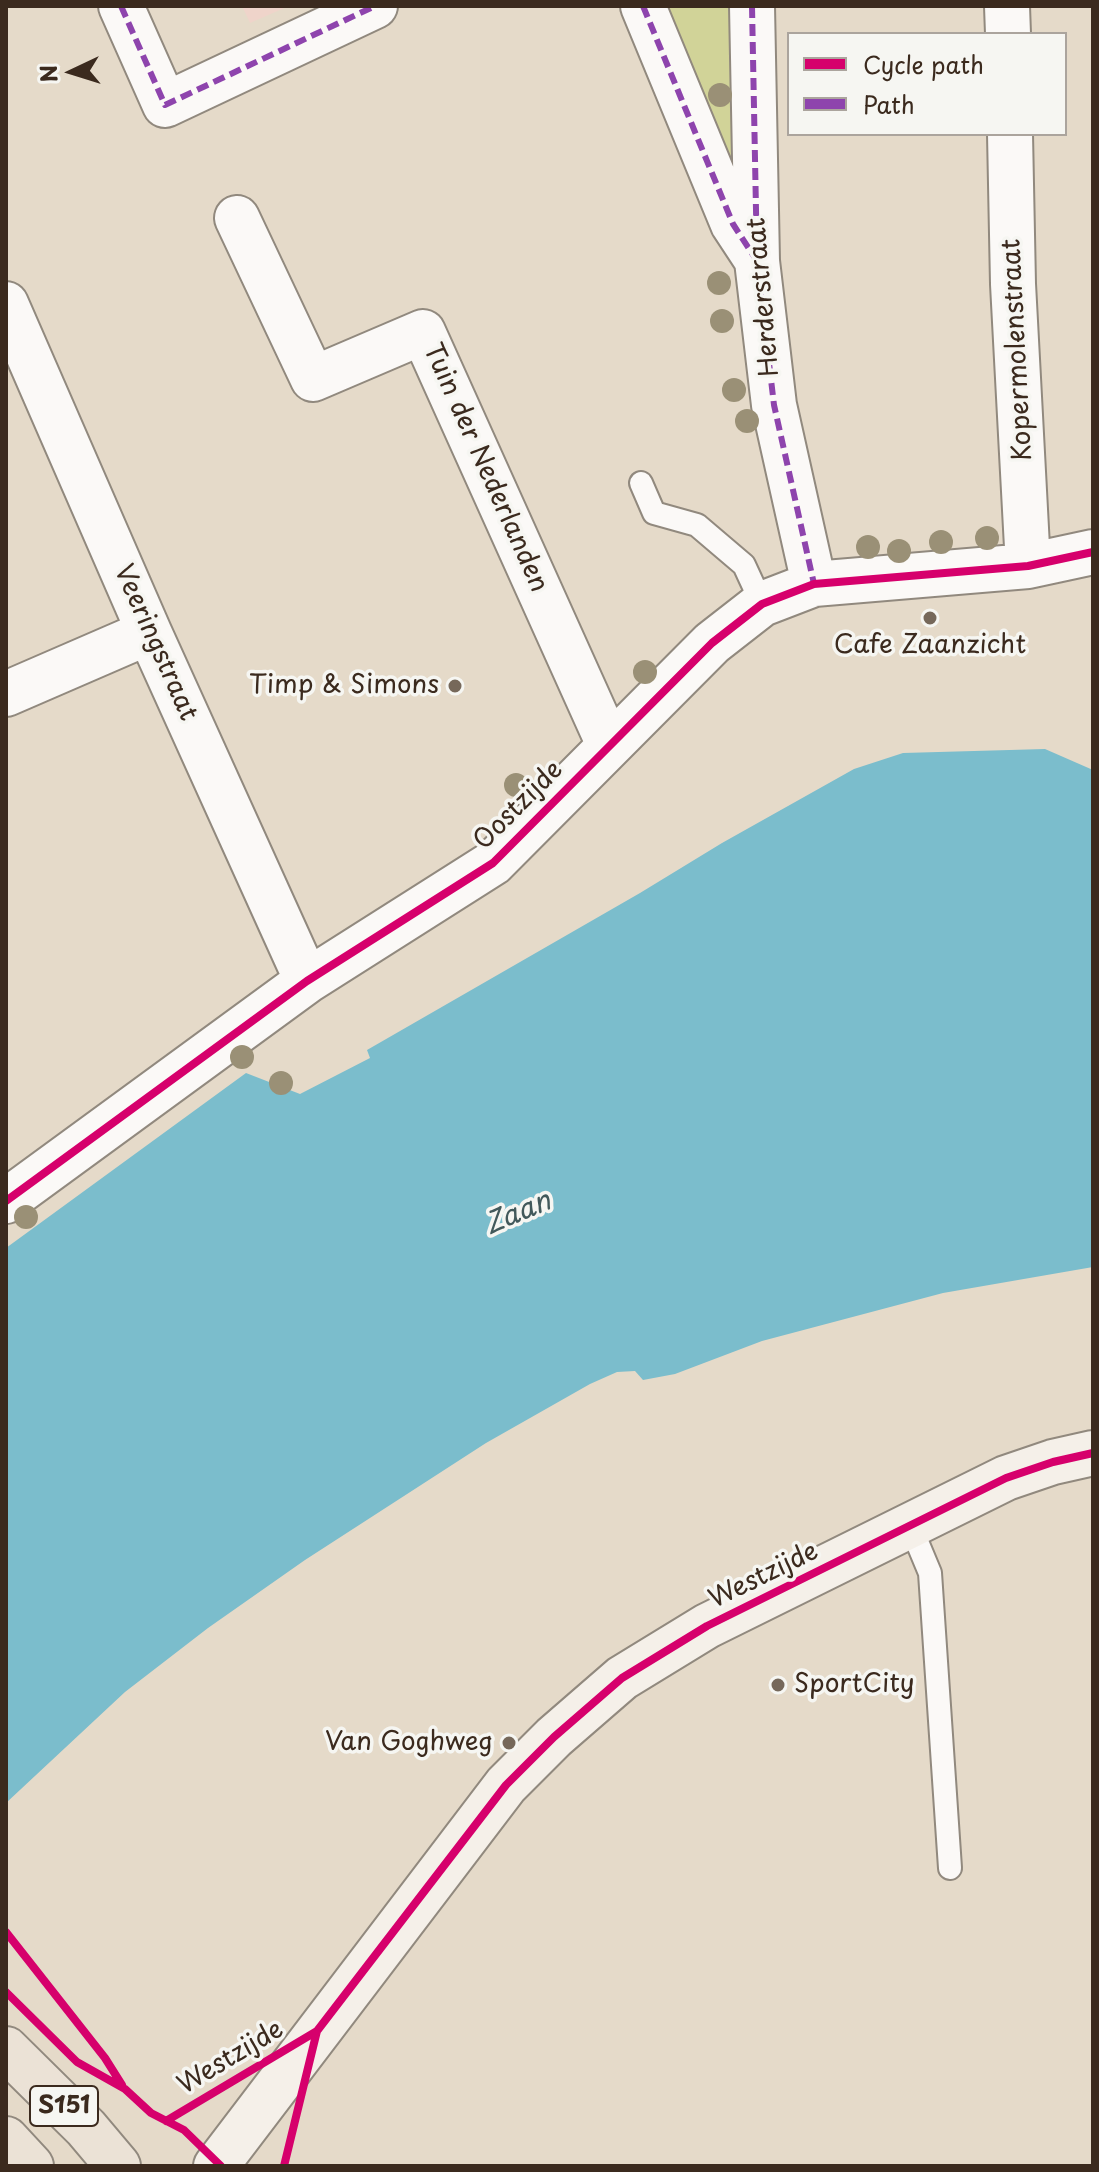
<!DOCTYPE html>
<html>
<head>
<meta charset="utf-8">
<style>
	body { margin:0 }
	#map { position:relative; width:1099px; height:2172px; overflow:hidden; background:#e5dac9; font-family:"Playpen Sans",sans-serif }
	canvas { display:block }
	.frame { position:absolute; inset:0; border:8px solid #3b2a1e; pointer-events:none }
	.legend { position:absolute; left:787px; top:32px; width:280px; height:104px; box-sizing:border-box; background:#f6f6f2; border:2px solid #aba49d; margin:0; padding:10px 14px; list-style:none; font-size:24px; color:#3b2a1e }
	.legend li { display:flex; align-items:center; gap:16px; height:40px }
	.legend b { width:40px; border:2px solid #aba49d }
	.north { position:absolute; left:32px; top:32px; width:80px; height:80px; -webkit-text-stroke:6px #f6f6f2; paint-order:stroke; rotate:266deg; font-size:22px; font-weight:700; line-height:32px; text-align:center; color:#3b2a1e }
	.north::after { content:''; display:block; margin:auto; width:28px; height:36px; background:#3b2a1e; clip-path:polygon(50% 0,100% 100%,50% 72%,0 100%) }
</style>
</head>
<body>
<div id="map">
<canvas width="1099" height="2172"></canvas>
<div class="frame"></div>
<ul class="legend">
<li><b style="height:10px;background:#d6006c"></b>Cycle path</li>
<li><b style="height:10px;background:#8e44ad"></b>Path</li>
</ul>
<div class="north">N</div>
</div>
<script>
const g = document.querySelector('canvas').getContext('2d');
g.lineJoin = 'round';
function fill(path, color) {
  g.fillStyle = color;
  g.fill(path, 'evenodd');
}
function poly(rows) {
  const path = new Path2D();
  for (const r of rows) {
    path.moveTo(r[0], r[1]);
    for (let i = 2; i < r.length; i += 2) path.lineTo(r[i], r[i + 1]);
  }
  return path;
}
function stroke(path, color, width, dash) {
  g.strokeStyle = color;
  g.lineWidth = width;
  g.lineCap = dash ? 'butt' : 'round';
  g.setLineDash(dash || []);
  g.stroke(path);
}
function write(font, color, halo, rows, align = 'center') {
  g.font = font + ' "Playpen Sans",sans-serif';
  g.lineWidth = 7;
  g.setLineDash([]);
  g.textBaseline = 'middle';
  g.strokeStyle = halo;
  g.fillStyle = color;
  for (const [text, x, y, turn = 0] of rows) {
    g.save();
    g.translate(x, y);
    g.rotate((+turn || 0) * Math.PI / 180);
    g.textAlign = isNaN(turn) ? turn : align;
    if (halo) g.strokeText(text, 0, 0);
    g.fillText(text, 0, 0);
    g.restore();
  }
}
const built = poly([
	[242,6,289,6,250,23]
]);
const green = poly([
	[661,6,741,6,738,180]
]);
const water = poly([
	[1045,749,1093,770,1093,1267,943,1293,762,1341,675,1374,643,1380,635,1371,617,1372,590,1384,486,1443,305,1560,208,1628,125,1692,6,1803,6,1248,246,1073,300,1094,370,1058,367,1050,640,893,722,843,854,769,903,753]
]);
const lane = poly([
	[641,483,654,513,697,525,744,565,762,604],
	[910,1525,930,1573,950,1868]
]);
const street = poly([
	[121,6,165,105,375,6],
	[643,6,733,224,756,259],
	[752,6,757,261,774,405,814,584],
	[1007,6,1008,34],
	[1010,134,1013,284,1028,566],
	[237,218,313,379,423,332,609,745],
	[6,304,149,632,307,981],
	[6,694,149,632],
	[6,1201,307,981,493,863,712,643,762,604,814,584,1028,566,1093,552]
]);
const secondary = poly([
	[216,2166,506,1785,554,1737,622,1678,707,1626,1006,1478,1053,1462,1093,1453]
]);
const primary = poly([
	[6,2049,86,2128,118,2166],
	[6,2139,31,2166]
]);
const quiet = poly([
	[121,6,165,105,375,6],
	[643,6,733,224,757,261],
	[752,6,757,261,774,405,814,584]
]);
const cycleway = poly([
	[6,1201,307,981,493,863,712,643,762,604,814,584,1028,566,1093,552],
	[6,1932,105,2058,122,2085],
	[6,1992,77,2062,125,2089,151,2113,184,2130,221,2166],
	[166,2121,317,2031,506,1785,554,1737,622,1678,707,1626,1006,1478,1053,1462,1093,1453],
	[284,2166,317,2031]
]);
const trees = [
	[720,95],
	[719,283],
	[722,321],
	[734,390],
	[747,421],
	[987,538],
	[941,542],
	[868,547],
	[899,551],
	[645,672],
	[516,785],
	[242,1057],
	[281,1083],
	[26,1217]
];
const markers = [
	[930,618,8,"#76685a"],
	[455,686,8,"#76685a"],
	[778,1685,8,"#76685a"],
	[509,1743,8,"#76685a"]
];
const shields = [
	[64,2106,68]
];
const shieldNames = [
	["S151",64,2106]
];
const streetNames = [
	["Herderstraat",764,297,-95],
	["Kopermolenstraat",1018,350,-93],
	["Tuin der Nederlanden",485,468,66],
	["Veeringstraat",155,643,66],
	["Oostzijde",519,806,-45],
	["Westzijde",764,1576,-26],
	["Westzijde",231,2058,-31]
];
const poiNames = [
	["Cafe Zaanzicht",930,646,"center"],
	["Timp & Simons",439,686],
	["SportCity",794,1685,"left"],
	["Van Goghweg",493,1743]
];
const waterNames = [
	["Zaan",518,1214,-23]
];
fill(built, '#efd4ca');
fill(green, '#d1d398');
fill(water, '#7bbdcc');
stroke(lane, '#91897e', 26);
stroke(street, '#91897e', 48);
stroke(secondary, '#91897e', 48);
stroke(primary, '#91897e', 48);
stroke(lane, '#fbf9f7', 22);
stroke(street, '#fbf9f7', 44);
stroke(secondary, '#f5f0e9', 44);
stroke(primary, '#ebe2d6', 44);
stroke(quiet, '#8e44ad', 6, [12, 6]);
stroke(cycleway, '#d6006c', 8);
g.fillStyle = '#9a9076';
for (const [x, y] of trees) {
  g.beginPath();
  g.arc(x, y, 12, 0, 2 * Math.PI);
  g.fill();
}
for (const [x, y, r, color] of markers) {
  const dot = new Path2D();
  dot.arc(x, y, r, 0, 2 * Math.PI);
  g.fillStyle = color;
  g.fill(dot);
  stroke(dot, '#f6f6f2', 3);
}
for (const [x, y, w] of shields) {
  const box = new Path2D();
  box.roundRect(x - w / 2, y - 20, w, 40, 6);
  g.fillStyle = '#f6f6f2';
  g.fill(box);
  stroke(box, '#3b2a1e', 2);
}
write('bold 24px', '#3b2a1e', null, shieldNames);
write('26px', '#3b2a1e', '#f6f6f2', streetNames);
write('26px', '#3b2a1e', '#f6f6f2', poiNames, 'right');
write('italic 28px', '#42595b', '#f6f6f2', waterNames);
</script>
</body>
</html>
